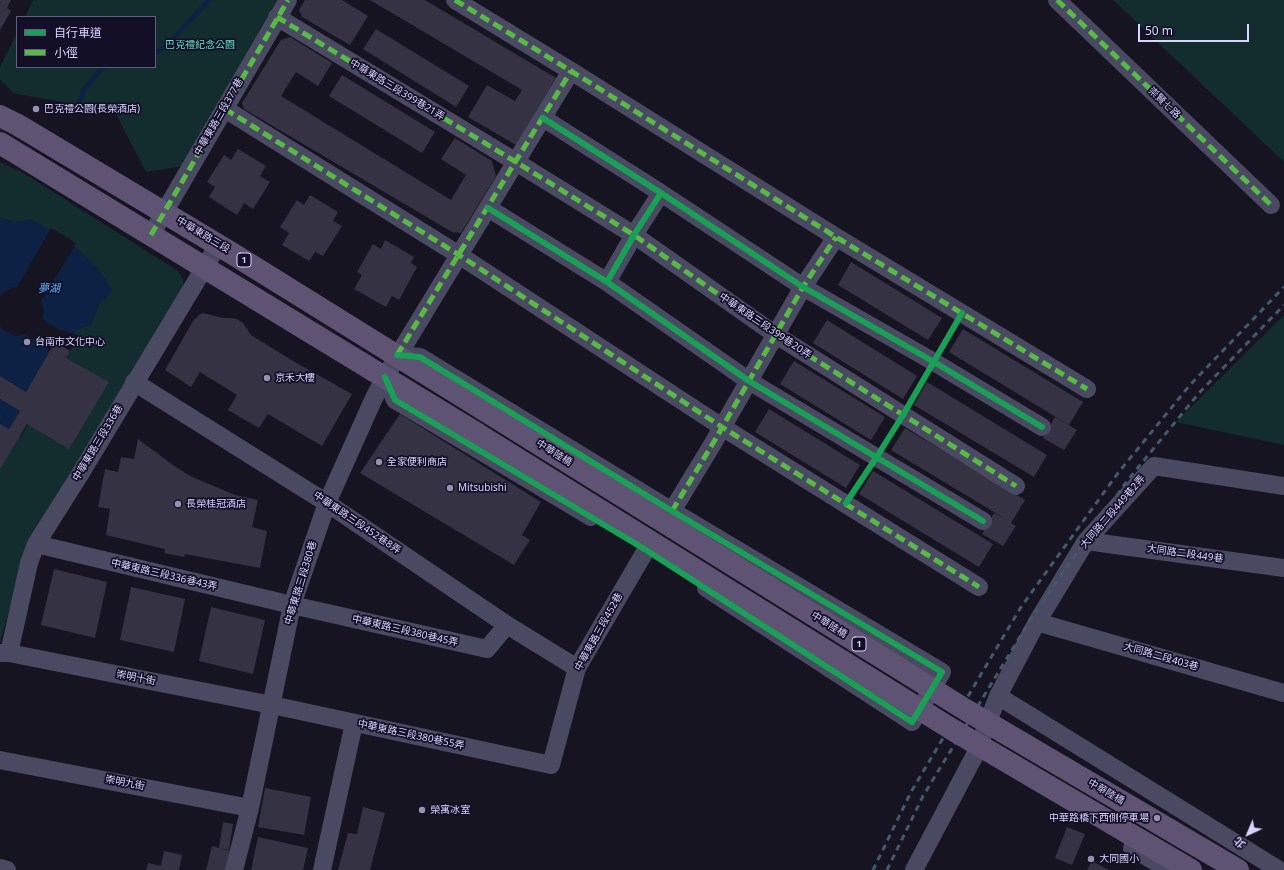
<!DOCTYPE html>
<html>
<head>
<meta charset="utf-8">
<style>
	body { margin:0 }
	#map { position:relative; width:1284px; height:870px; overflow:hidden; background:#161421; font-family:"Noto Sans","Noto Sans TC",sans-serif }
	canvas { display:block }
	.legend { position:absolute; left:16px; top:16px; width:140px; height:52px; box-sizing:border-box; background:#130f26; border:1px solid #625e7d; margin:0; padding:5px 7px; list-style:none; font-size:12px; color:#d9d4ff }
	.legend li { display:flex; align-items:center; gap:8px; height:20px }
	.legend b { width:20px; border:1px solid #625e7d }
	.north { position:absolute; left:1228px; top:814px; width:40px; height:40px; -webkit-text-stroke:3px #130f26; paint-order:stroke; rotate:224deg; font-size:11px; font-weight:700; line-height:16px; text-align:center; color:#d9d4ff }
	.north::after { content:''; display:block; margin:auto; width:14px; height:18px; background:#d9d4ff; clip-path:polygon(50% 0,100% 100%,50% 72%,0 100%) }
	.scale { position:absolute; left:1138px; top:24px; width:111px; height:18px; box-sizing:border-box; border:2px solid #d9d4ff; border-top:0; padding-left:5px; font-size:12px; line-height:14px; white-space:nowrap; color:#d9d4ff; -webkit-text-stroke:3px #130f26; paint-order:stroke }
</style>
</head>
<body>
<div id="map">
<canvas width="1284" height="870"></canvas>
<ul class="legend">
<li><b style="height:5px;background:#1a9f57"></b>自行車道</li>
<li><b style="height:5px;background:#58b947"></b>小徑</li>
</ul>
<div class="north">北</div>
<div class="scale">50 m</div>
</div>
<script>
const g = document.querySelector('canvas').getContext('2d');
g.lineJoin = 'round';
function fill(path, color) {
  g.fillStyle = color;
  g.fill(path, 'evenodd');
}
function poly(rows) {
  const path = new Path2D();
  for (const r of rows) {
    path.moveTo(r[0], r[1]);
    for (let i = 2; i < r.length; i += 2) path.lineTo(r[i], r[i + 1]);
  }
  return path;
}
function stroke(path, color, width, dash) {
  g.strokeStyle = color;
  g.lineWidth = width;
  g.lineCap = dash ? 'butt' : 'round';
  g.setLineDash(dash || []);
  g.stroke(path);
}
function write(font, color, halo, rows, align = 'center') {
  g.font = font + ' "Noto Sans","Noto Sans TC",sans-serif';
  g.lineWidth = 3.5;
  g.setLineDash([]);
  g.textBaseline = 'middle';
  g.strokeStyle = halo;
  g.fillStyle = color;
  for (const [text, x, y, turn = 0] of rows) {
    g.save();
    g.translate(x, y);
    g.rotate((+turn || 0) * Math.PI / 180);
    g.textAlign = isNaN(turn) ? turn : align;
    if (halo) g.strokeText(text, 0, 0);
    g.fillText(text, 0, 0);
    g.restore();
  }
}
const green = poly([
	[33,0,278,0,184,166,146,172,115,112,13,93,0,79,0,67,17,33,17,67,155,67,155,17,25,17],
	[1113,0,1284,0,1284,162],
	[0,162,22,172,178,271,183,280,183,293,28,548,0,642],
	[1284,315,1284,445,1176,422]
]);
const water = poly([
	[0,217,14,222,31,219,69,241,98,268,113,291,99,305,91,325,76,330,70,351,21,436,0,424,1,416,0,411]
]);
const pier = poly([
	[51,228,70,239,76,244,41,301,44,311,42,319,58,329,77,335,70,351,21,436,9,429,20,411,0,399,0,376,26,392,50,351,25,334,15,336,3,330,0,325,0,296,8,289,17,287]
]);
const stream = poly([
	[155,53,161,50,172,40,209,0],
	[77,107,84,90,101,69,105,67]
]);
const building = poly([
	[0,0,11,0,7,8,11,11,0,30],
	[305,0,342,0,368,16,350,45,302,17,299,10],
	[370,0,425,0,556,78,516,145,468,117,487,85,515,101,522,90],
	[376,29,469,86,456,107,363,49],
	[290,37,332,63,318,86,296,72,281,96,451,200,466,175,441,159,455,138,492,161,496,176,461,233,452,232,244,109,242,103,281,40],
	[342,75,435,132,422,153,329,96],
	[238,149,266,166,260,176,270,182,253,209,244,203,237,215,209,197,215,187,207,182,224,155,231,160],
	[310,195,338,212,333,221,342,226,323,256,315,252,309,261,282,245,289,233,280,227,297,200,304,205],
	[385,240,414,257,411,263,417,267,399,300,392,296,386,307,354,289,362,275,357,272,373,244,381,249],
	[851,262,942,318,928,340,838,285],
	[203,313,223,318,230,318,237,319,243,323,251,335,293,361,352,394,322,446,268,414,259,428,228,410,237,395,200,372,191,387,165,370,193,321,199,315],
	[827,320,917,376,903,399,813,343],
	[963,329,1083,402,1069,425,949,352],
	[55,342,70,351,66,358,109,382,69,449,27,424,0,469,0,424,9,429,20,411,0,399,0,376,26,392],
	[794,361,885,417,871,440,780,384],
	[927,382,1047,455,1034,477,914,405],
	[769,409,860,465,846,488,755,432],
	[400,414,541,502,522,535,530,540,514,565,360,473],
	[1055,417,1077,430,1064,450,1043,438],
	[905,428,1025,500,1011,523,1016,526,1003,546,982,534,994,513,1004,518,891,450],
	[138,439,173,465,190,476,235,495,258,500,252,527,267,531,260,568,185,554,184,557,164,553,165,549,106,535,110,509,98,507,105,469,118,472,121,457,134,459],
	[873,471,993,544,979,567,859,494],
	[54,569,107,582,95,638,41,625],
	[131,587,185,599,174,652,120,640],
	[211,607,265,620,253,674,199,661],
	[265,788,311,797,304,835,258,827],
	[363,807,385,813,370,870,338,870,348,833,357,834],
	[223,822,233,824,229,850,219,848],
	[1067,827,1085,834,1072,865,1055,858],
	[258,837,308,848,303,870,251,870],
	[212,846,230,851,225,870,206,870],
	[164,851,182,855,179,870,146,870,148,863,161,866],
	[1092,861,1109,870,1087,870]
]);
const minor = poly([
	[455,0,571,71,836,237,1087,389],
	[1057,0,1271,205],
	[277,17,516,162,634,235,776,335,1016,486],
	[225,109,459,255,722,427,979,587],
	[543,118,661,193,803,287,934,362,1042,427],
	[488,208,607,282,749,381,983,521],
	[151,235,288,0],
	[607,282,634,235,661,193],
	[397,355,420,357,672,511,942,672,912,722,706,588],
	[385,377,395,400,591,517],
	[134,382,327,503,507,625,577,668],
	[672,511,712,445,803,287,836,237],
	[1086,541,1284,568],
	[36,544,292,605,487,649,507,625],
	[1037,622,1284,693],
	[0,653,9,653,272,705,551,765,577,668,646,550],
	[9,653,29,563,36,544,79,476,218,245],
	[998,696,1279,870],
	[0,760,250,808],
	[1132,848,1169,870],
	[0,868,7,870],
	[234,870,250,808,292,605,327,503,374,398,385,377,571,71],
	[322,870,354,723],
	[914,870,976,753,998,696,1037,622,1086,541,1154,466,1284,486]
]);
const major = poly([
	[0,116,18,125,233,254,484,410],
	[0,143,476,433]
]);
const rail = poly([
	[873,870,911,792,1021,607,1118,473,1190,385,1284,287],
	[887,870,923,796,1032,617,1127,481,1199,393,1284,305]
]);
const majorBridge = poly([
	[484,410,966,710,1238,870],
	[476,433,953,730,1191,870]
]);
const quiet = poly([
	[455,0,571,71,836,237,1087,389],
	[1057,0,1271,205],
	[277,17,516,162,634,235,776,335,1016,486],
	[225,109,459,255,722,427,979,587],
	[151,235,288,0],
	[397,355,571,71],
	[672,511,712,445,803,287,836,237]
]);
const cycleway = poly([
	[543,118,661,193,803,287,934,362,1042,427],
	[488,208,607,282,749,381,983,521],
	[607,282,634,235,661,193],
	[385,377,395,400,646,550,912,722,942,672,672,511,420,357,397,355],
	[846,503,876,458,903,415,962,313]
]);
const markers = [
	[36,109,4,"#9591b1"],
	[27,342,4,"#9591b1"],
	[267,378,4,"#9591b1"],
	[379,462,4,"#9591b1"],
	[450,488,4,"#9591b1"],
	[178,504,4,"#9591b1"],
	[422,810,4,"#9591b1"],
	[1157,818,4,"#9591b1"],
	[1091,859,4,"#9591b1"]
];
const shields = [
	[244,260,14],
	[859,644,14]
];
const shieldNames = [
	["1",244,260],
	["1",859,644]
];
const parkNames = [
	["巴克禮紀念公園",200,45]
];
const streetNames = [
	["中華東路三段399巷21弄",397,90,31],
	["崇賢七路",1164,103,44],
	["中華東路三段377巷",219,117,-60],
	["中華東路三段",203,235,31],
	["中華東路三段399巷20弄",765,326,34],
	["中華東路三段336巷",98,443,-59],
	["中華陸橋",554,453,32],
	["大同路二段449巷2弄",1113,512,-49],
	["中華東路三段452巷8弄",357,523,34],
	["大同路二段449巷",1185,554,8],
	["中華東路三段336巷43弄",164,575,13],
	["中華東路三段380巷",301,583,-73],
	["中華陸橋",829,625,32],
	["中華東路三段380巷45弄",405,631,13],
	["中華東路三段452巷",599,632,-61],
	["大同路二段403巷",1161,657,16],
	["崇明十街",136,678,11],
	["中華東路三段380巷55弄",411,735,12],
	["崇明九街",125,783,11],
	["中華陸橋",1106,792,30]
];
const poiNames = [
	["巴克禮公園(長榮酒店)",44,109],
	["台南市文化中心",35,342],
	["京禾大樓",275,378],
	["全家便利商店",387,462],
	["Mitsubishi",458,488],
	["長榮桂冠酒店",186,504],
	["榮寓冰室",430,810],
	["中華路橋下西側停車場",1149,818,"right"],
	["大同國小",1099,859]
];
const waterNames = [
	["夢湖",49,289]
];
fill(green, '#132c2d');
fill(water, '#0d2144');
fill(pier, '#161421');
stroke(stream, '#0d2144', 4.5);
fill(building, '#343243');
stroke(minor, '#4a4962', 18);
stroke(major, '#5e5373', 22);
stroke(rail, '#43596b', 3, [6, 5]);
stroke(majorBridge, '#5e5373', 22);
stroke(quiet, '#58b947', 5, [10, 5]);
stroke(cycleway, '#1a9f57', 6);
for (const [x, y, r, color] of markers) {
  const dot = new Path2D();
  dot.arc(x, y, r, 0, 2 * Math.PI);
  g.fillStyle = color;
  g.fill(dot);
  stroke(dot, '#130f26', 1.5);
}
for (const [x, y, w] of shields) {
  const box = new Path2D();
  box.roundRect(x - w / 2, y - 7, w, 14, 3);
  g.fillStyle = '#130f26';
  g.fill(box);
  stroke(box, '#d9d4ff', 1);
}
write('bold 9px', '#d9d4ff', null, shieldNames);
write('10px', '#5fe0c0', '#130f26', parkNames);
write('10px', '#d9d4ff', '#130f26', streetNames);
write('10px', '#d9d4ff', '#130f26', poiNames, 'left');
write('italic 11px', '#62b6ff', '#130f26', waterNames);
</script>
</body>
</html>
